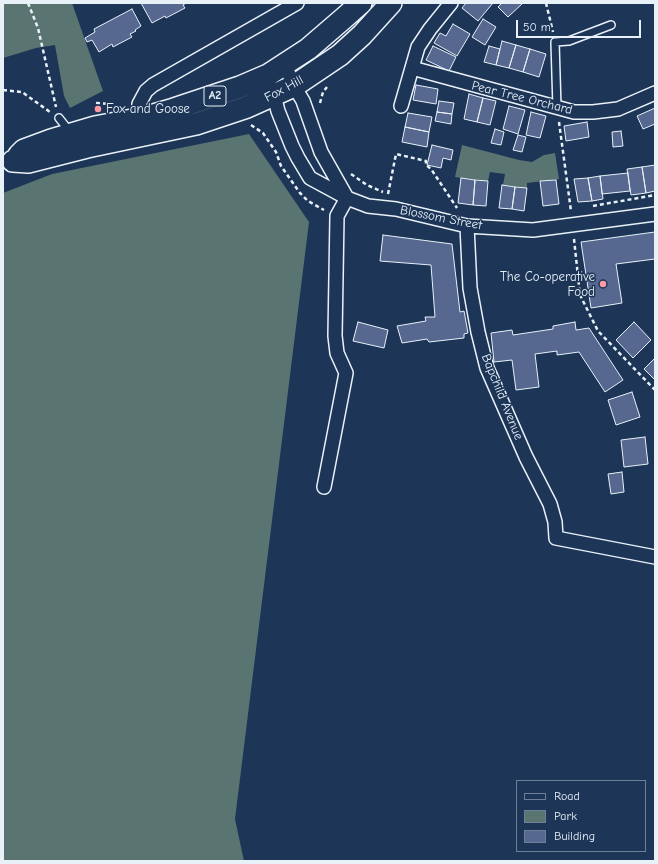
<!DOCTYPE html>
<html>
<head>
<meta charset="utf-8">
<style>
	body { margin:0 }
	#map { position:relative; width:658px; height:864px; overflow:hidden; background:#1d3557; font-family:"Comic Neue",sans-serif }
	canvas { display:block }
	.frame { position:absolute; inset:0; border:4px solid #e8f1f8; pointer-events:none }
	.legend { position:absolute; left:516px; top:780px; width:130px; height:72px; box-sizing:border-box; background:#1d3557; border:1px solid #6e8097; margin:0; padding:5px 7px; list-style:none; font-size:12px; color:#e8f1f8 }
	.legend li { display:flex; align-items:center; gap:8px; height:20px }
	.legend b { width:20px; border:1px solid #6e8097 }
	.scale { position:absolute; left:516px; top:20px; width:125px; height:18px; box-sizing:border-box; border:2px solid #e8f1f8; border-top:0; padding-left:5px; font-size:12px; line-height:14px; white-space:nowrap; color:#e8f1f8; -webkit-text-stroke:3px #1d3557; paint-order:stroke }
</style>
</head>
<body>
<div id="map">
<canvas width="658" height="864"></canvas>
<div class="frame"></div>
<ul class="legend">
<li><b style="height:5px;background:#1d3557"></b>Road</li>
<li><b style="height:11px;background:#5a7471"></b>Park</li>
<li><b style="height:11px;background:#566890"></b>Building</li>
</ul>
<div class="scale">50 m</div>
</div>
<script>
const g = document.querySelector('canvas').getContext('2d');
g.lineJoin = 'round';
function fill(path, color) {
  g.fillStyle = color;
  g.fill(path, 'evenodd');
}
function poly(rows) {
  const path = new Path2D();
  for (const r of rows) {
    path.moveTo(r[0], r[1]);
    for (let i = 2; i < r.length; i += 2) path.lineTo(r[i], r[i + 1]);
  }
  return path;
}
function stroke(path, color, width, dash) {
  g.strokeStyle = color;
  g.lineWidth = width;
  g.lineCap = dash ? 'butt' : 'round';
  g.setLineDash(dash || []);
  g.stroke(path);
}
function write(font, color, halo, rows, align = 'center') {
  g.font = font + ' "Comic Neue",sans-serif';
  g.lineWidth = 3;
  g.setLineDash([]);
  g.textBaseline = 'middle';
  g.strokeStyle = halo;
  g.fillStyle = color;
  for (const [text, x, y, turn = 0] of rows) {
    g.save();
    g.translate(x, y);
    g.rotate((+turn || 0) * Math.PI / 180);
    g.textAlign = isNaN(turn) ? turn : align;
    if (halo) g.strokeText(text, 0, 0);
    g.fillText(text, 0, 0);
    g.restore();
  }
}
const green = poly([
	[3,3,72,3,103,91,70,108,64,96,55,45,36,48,3,58],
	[249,134,309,222,235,819,244,861,3,861,3,193,52,174],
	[462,145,519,160,532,162,544,155,555,153,559,179,527,183,527,188,503,185,505,174,497,173,490,172,488,181,455,177]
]);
const building = poly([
	[141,3,186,3,183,5,185,8,166,18,165,16,152,23,141,3],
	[466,3,493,3,478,21,462,8,466,3],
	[502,3,523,3,508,17,498,7,502,3],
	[132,9,141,26,135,30,136,31,130,34,132,37,113,47,112,44,99,52,92,40,87,42,85,38,95,32,94,29,132,9],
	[483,19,496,27,485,45,472,37,483,19],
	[453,24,470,34,457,56,434,43,440,33,446,36,453,24],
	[502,41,516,45,509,68,496,65,502,41],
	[516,45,530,49,523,72,509,68,516,45],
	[433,46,456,57,449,71,426,60,433,46],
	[489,46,500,49,496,65,484,62,489,46],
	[530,49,546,54,539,77,523,72,530,49],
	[416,85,438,89,436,104,413,100,416,85],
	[469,94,483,98,477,122,464,119,469,94],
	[483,98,496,101,490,125,477,122,483,98],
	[439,101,454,103,452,114,437,112,439,101],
	[509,106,525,110,518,134,503,129,509,106],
	[655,108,655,124,643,129,637,116,655,108],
	[437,112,452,114,451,124,435,121,437,112],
	[531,112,546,116,540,138,526,135,531,112],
	[408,113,432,117,429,132,405,127,408,113],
	[587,122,589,137,566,141,564,126,587,122],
	[405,127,429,132,427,147,402,142,405,127],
	[495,129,504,132,501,145,491,143,495,129],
	[621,131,623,146,613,147,612,132,621,131],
	[518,135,526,137,522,152,513,150,518,135],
	[432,145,453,150,451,160,443,158,441,168,427,165,432,145],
	[655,165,655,191,646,193,642,167,655,165],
	[642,167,646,193,631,195,627,169,642,167],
	[628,173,630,191,602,194,600,176,628,173],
	[600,176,603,199,592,201,588,178,600,176],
	[461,178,475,180,473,205,458,203,461,178],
	[588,178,592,201,578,202,574,179,588,178],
	[475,180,488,181,486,206,473,205,475,180],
	[556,180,559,204,543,206,540,181,556,180],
	[502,185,515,187,512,209,499,208,502,185],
	[515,187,527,188,524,211,512,209,515,187],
	[655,232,655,259,616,264,622,303,591,308,581,242,655,232],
	[383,235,452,244,460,312,464,311,468,333,464,334,464,338,429,342,427,339,402,343,397,326,426,321,425,317,435,317,431,265,380,261,383,235],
	[358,322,388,330,384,348,353,341,358,322],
	[575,322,576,330,589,328,623,380,605,392,579,352,557,355,557,351,535,354,539,387,516,390,512,360,494,362,491,333,512,330,513,335,553,329,553,326,575,322],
	[634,322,651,340,633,358,616,340,634,322],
	[655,358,655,380,644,369,655,358],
	[632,392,640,417,616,425,608,400,632,392],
	[645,437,648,464,624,467,621,440,645,437],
	[622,472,624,492,611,494,608,474,622,472]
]);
const path = poly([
	[28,3,38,28,56,107],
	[546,3,553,32],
	[3,90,22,92,50,112],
	[96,103,109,104],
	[320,103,323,92,327,87],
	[559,122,571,211],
	[251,125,263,133,276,152,281,166,300,193,308,201,324,210],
	[351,174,367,185,383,192],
	[388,194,396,154,426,161,426,165,431,169,457,208],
	[593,206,655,195],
	[574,239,580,295,598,331,655,390]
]);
const service = poly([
	[557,108,555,42,569,41,611,25],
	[59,118,70,132]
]);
const minor = poly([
	[285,65,294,86,303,101,321,152,347,198],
	[412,68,574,112,593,112,618,109,655,93],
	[272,88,278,111,292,146,298,158,310,178,347,198,368,206,396,209,467,226,533,230,655,214],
	[401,106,418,47,430,29,451,3],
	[146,123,143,118,139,104,146,91,153,85,297,3],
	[467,226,470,288,478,332,487,368,526,457,550,504,555,522,556,538,655,557],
	[324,487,346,373,337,353,335,336,337,216,347,198]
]);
const primary = poly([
	[19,155,24,150,51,140,95,127,143,118,174,109,240,87,268,75,308,49,344,18,361,3],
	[13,161,28,162,87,147,196,124,247,107,294,86,340,55,362,35,391,3]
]);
const markers = [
	[98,109,4,"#ff9aa2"],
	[603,284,4,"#ff9aa2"]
];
const shields = [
	[215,96,22]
];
const shieldNames = [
	["A2",215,96]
];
const streetNames = [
	["Fox Hill",284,89,-28],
	["Pear Tree Orchard",522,98,14],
	["Blossom Street",441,218,11],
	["Bapchild Avenue",502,397,68]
];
const poiNames = [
	["Fox and Goose",106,109],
	["The Co-operative",595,277,"right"],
	["Food",595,292,"right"]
];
fill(green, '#5a7471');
fill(building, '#566890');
stroke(building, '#e8f1f8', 1);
stroke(service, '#e8f1f8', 10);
stroke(minor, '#e8f1f8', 16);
stroke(primary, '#e8f1f8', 24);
stroke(path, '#e8f1f8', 2.5, [4, 3]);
stroke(service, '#1d3557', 7);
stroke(minor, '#1d3557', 13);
stroke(primary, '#1d3557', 21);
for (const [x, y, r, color] of markers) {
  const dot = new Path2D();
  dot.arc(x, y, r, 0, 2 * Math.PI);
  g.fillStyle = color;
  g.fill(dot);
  stroke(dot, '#1d3557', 1.5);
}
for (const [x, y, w] of shields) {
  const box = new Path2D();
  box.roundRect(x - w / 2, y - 10, w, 20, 3);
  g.fillStyle = '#1d3557';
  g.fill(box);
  stroke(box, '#e8f1f8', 1);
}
write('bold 12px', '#e8f1f8', null, shieldNames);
write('13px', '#e8f1f8', '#1d3557', streetNames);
write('13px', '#e8f1f8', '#1d3557', poiNames, 'left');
</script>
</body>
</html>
